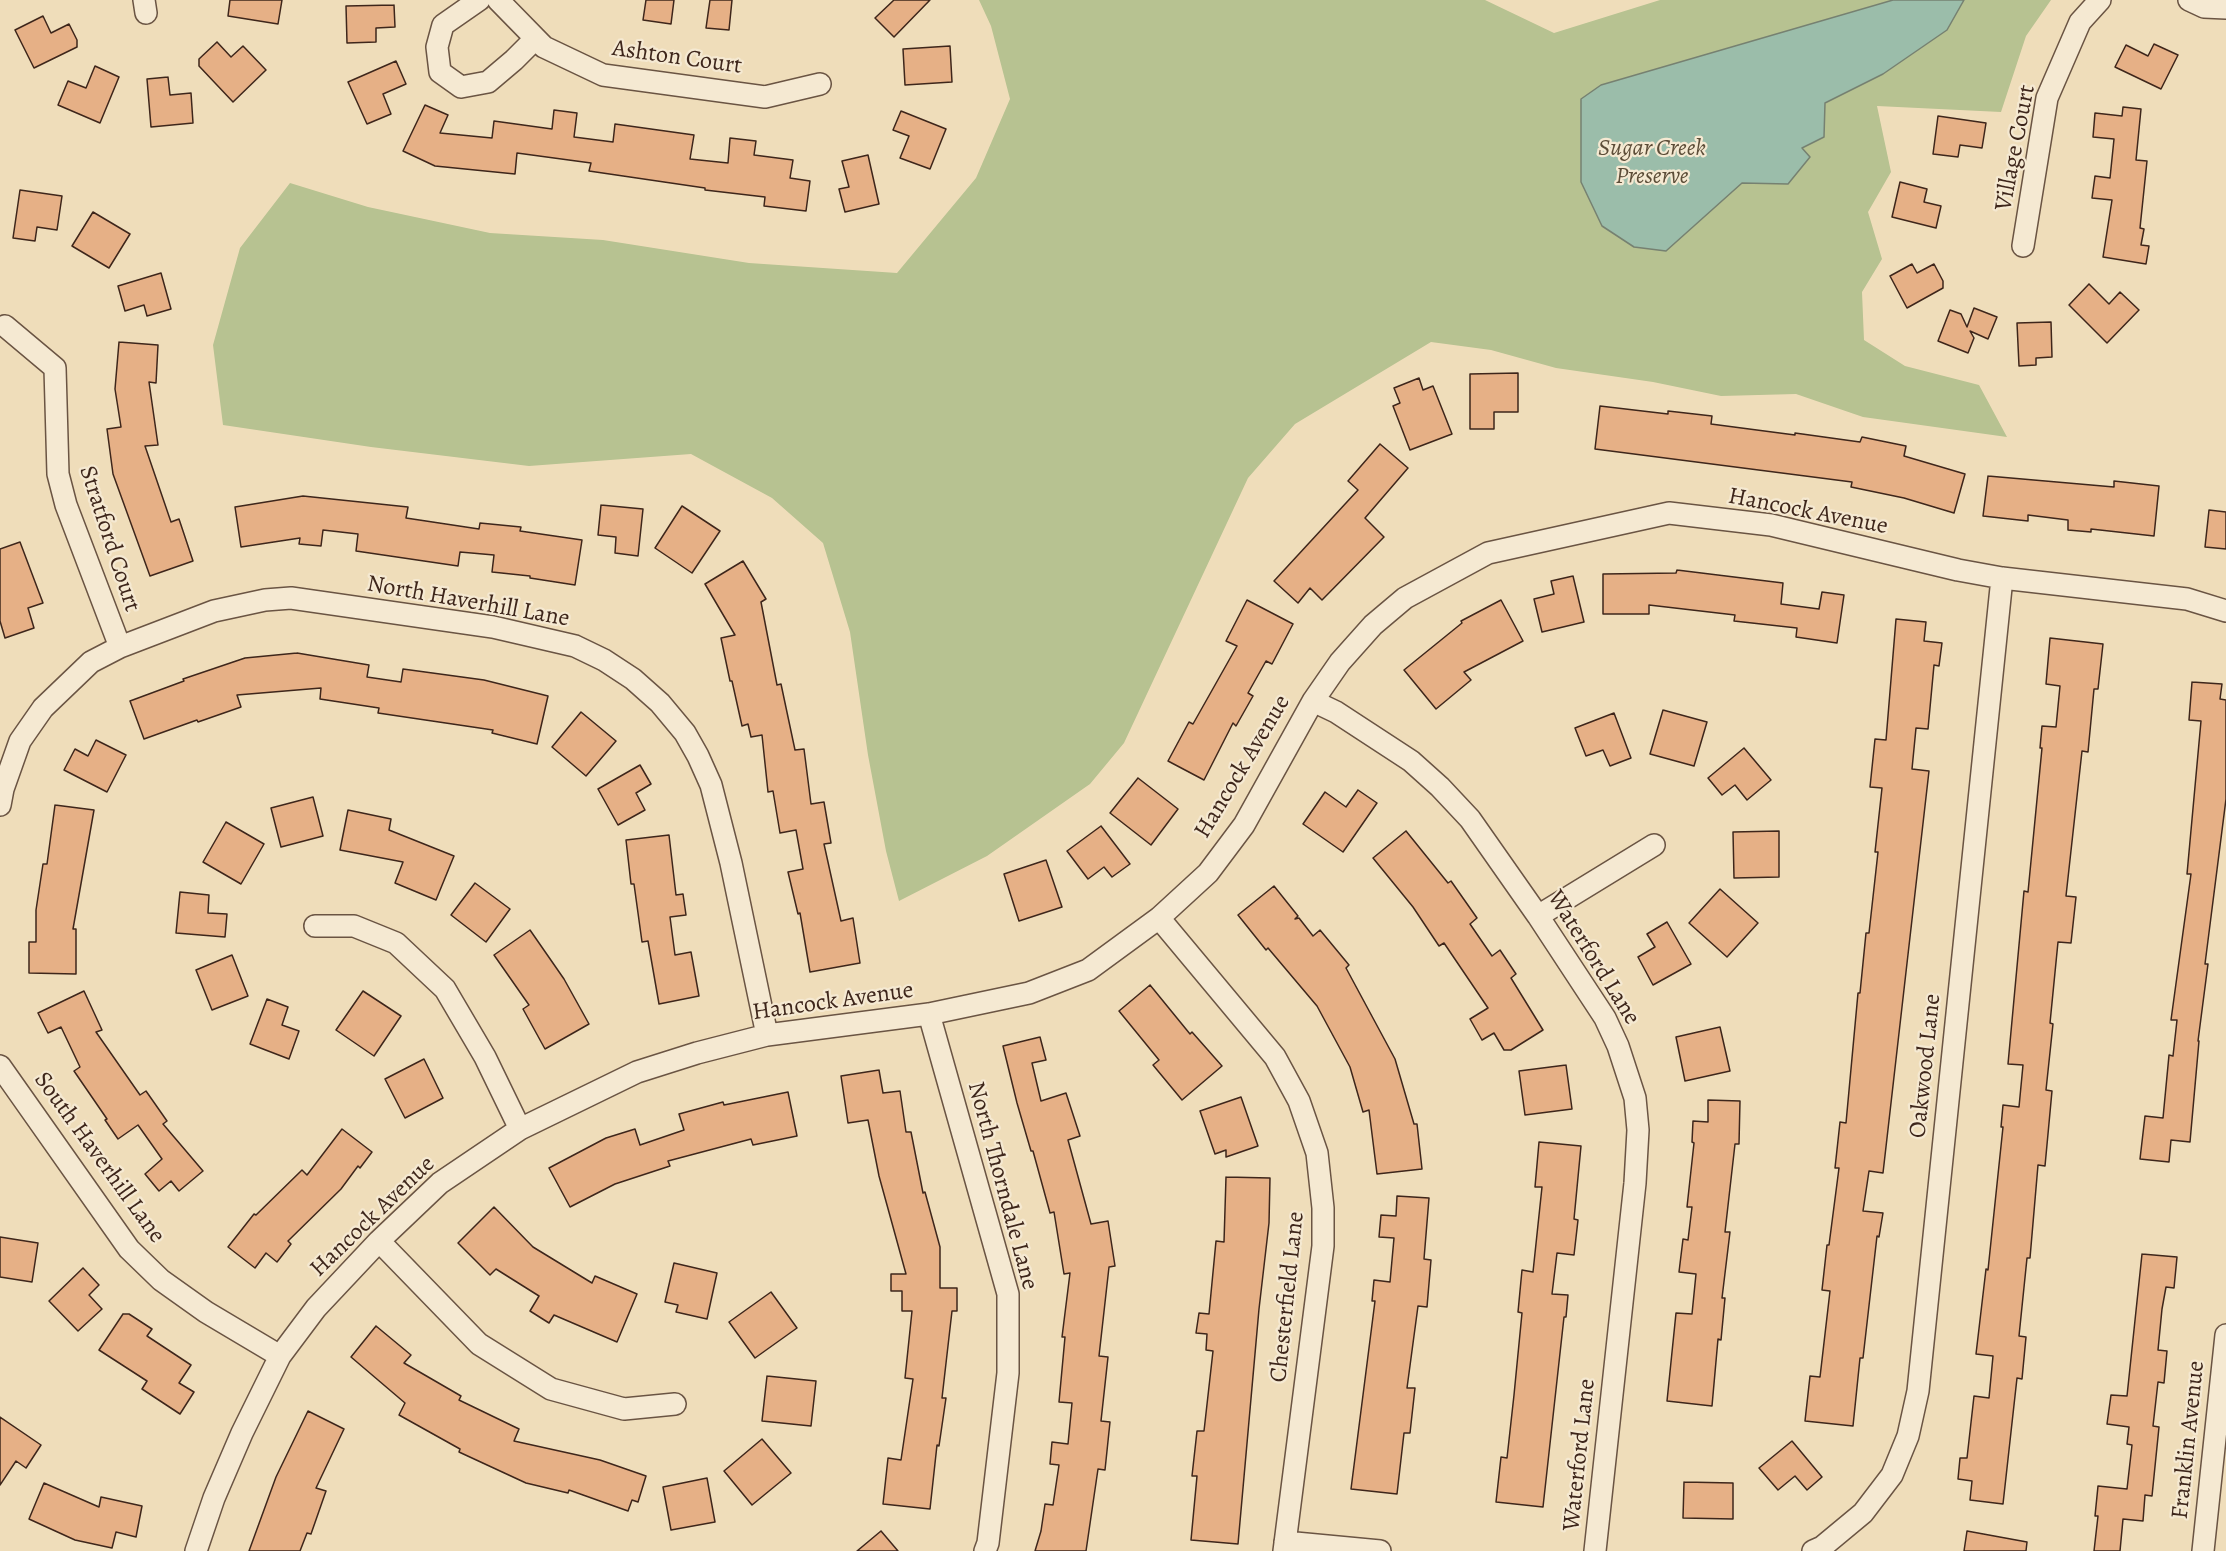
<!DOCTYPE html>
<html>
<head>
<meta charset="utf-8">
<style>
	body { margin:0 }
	canvas { display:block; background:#efddba }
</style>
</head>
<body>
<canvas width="2226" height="1551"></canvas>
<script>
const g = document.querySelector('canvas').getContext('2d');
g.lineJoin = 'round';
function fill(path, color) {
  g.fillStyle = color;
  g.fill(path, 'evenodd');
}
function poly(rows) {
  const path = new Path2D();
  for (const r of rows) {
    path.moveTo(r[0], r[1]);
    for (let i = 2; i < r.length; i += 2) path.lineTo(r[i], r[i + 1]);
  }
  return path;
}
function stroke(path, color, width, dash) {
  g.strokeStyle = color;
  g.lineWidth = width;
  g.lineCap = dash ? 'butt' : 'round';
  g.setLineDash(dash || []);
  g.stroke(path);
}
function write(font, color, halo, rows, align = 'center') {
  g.font = font + ' Alegreya,serif';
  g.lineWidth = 4.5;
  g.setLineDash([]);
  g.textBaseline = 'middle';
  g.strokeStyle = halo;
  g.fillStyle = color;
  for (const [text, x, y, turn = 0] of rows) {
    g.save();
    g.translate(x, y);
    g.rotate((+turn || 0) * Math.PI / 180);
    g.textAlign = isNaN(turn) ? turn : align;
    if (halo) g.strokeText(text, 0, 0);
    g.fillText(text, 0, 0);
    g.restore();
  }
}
const green = poly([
	[979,0,1485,0,1554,33,1660,0,2051,0,2026,36,2001,112,1877,106,1891,172,1868,212,1882,259,1862,292,1864,340,1905,366,1979,385,2007,437,1863,417,1796,394,1721,396,1653,382,1556,368,1491,350,1431,342,1295,424,1248,478,1124,743,1090,784,987,856,899,901,886,851,868,755,850,632,823,543,772,498,691,454,529,466,371,447,223,425,213,345,240,248,290,183,368,207,490,233,603,240,749,263,897,273,976,178,1010,99,991,26]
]);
const water = poly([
	[1893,0,1964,0,1947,30,1883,74,1825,103,1824,137,1802,148,1810,157,1788,184,1742,183,1666,251,1634,247,1602,226,1581,182,1581,99,1601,85,1893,0]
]);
const building = poly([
	[230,0,282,0,278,24,228,16,230,0],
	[646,0,674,0,671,24,643,20,646,0],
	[710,0,732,0,729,30,706,28,710,0],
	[894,0,930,0,894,37,875,18,894,0],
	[394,5,395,27,376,28,376,42,347,43,346,6,394,5],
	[43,16,51,33,69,24,77,40,77,47,34,68,15,30,43,16],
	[217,42,231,57,243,46,266,70,233,102,199,66,199,59,217,42],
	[2154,44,2178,55,2161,89,2115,67,2126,45,2148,56,2154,44],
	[950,46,952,82,905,85,903,49,950,46],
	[396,61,406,84,383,94,391,114,367,124,348,82,396,61],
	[95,66,119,77,100,123,58,105,68,81,86,88,95,66],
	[168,77,170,95,191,93,193,123,151,127,147,79,168,77],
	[425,105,448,115,440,133,492,138,494,121,552,129,554,110,577,113,574,137,613,142,615,124,694,135,690,159,728,163,730,138,756,141,754,155,793,160,790,178,810,181,806,211,764,206,765,197,705,190,705,188,589,171,591,163,517,153,515,174,435,166,403,151,425,105],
	[2123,107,2141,109,2136,160,2147,161,2140,228,2144,229,2141,245,2149,246,2146,264,2103,257,2112,200,2092,198,2095,176,2110,178,2114,139,2093,137,2095,113,2122,116,2123,107],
	[901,111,946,129,930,169,900,158,909,136,893,130,901,111],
	[1938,116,1986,123,1982,148,1960,145,1958,157,1933,154,1938,116],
	[868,155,879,204,845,212,839,189,849,187,842,161,868,155],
	[1900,182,1927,189,1924,202,1941,206,1936,228,1892,217,1900,182],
	[20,190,62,196,57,230,37,227,35,241,13,238,20,190],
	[93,212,130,234,109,268,72,246,93,212],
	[1912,264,1917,273,1934,264,1943,281,1943,288,1907,308,1890,276,1912,264],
	[161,273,171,309,147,316,144,305,125,311,118,286,161,273],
	[2089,284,2109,304,2120,292,2139,310,2107,343,2069,305,2089,284],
	[1974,308,1997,317,1988,339,1970,331,1974,338,1968,353,1938,341,1950,310,1961,314,1967,327,1974,308],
	[2051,322,2052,357,2036,358,2036,365,2019,366,2017,323,2051,322],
	[119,342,158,345,156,383,149,382,158,445,145,446,171,522,179,519,193,561,150,576,113,474,107,429,121,427,115,389,119,342],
	[1518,373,1518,412,1494,412,1494,429,1470,429,1470,374,1518,373],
	[1419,378,1423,390,1433,386,1452,434,1410,450,1393,406,1400,403,1394,388,1419,378],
	[1600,406,1668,414,1668,411,1712,416,1711,424,1795,435,1795,433,1860,442,1862,437,1906,446,1904,456,1965,474,1954,513,1904,498,1851,487,1852,482,1595,449,1600,406],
	[1380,444,1408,468,1365,518,1384,537,1322,600,1310,588,1298,603,1274,581,1358,490,1348,481,1380,444],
	[1988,476,2114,487,2114,481,2159,486,2154,536,2091,529,2091,532,2068,530,2068,520,2028,515,2028,521,1983,516,1988,476],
	[303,496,408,507,406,518,479,529,480,523,521,527,520,531,582,540,575,585,530,578,530,576,492,572,494,555,460,552,458,566,356,551,358,534,323,530,321,546,299,544,300,538,241,547,235,507,303,496],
	[601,505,643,509,638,556,615,553,616,537,598,535,601,505],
	[682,506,720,531,692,573,655,548,682,506],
	[2209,510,2226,512,2226,549,2205,547,2209,510],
	[20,542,43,603,28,608,34,628,5,638,0,621,0,549,20,542],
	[743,561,766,599,761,602,777,685,781,684,795,750,804,749,811,804,824,802,831,843,824,844,841,921,853,918,860,963,810,972,800,913,798,914,788,872,803,869,796,830,780,833,773,791,768,792,762,735,751,737,748,724,742,726,732,681,730,681,721,638,735,635,705,584,743,561],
	[1677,570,1783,583,1781,604,1819,609,1822,592,1844,595,1837,643,1796,637,1797,628,1734,621,1735,615,1649,605,1649,614,1603,614,1603,574,1676,573,1677,570],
	[1573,576,1584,622,1542,632,1534,599,1554,594,1551,581,1573,576],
	[1247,600,1293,624,1272,664,1266,661,1248,693,1253,696,1236,726,1233,723,1204,780,1168,761,1189,722,1193,724,1237,646,1226,641,1247,600],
	[1501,600,1523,641,1464,672,1471,680,1436,709,1404,670,1462,623,1461,621,1501,600],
	[1896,619,1926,622,1924,641,1942,643,1939,666,1934,665,1928,729,1916,728,1912,769,1929,771,1883,1173,1869,1171,1863,1211,1883,1213,1879,1237,1877,1236,1863,1358,1860,1358,1853,1426,1805,1421,1810,1376,1820,1377,1830,1291,1822,1290,1827,1245,1829,1245,1839,1168,1835,1168,1840,1122,1846,1123,1858,993,1860,993,1866,933,1869,933,1878,852,1875,852,1882,788,1870,787,1875,739,1886,740,1896,619],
	[2050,638,2103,644,2098,689,2094,689,2088,752,2082,751,2066,896,2076,897,2071,943,2058,942,2050,1023,2053,1024,2046,1090,2052,1091,2045,1166,2038,1165,2030,1258,2027,1258,2019,1336,2026,1337,2022,1379,2017,1378,2003,1504,1970,1500,1972,1481,1958,1479,1960,1458,1967,1458,1974,1396,1989,1398,1993,1356,1976,1354,1986,1269,1988,1270,2003,1127,2001,1127,2003,1105,2019,1107,2023,1065,2008,1064,2024,891,2028,892,2042,748,2040,748,2042,726,2056,727,2060,686,2046,684,2050,638],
	[297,653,369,665,367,677,401,682,403,669,484,680,548,696,537,744,492,733,493,730,378,713,379,708,320,699,321,688,237,695,241,707,198,722,197,720,144,739,130,701,184,681,183,679,245,658,297,653],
	[2192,682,2222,684,2220,699,2226,700,2226,799,2205,964,2208,964,2198,1041,2199,1041,2190,1142,2171,1140,2169,1162,2140,1159,2145,1116,2163,1118,2169,1055,2173,1056,2177,1020,2171,1020,2191,874,2187,874,2201,721,2189,720,2192,682],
	[1663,710,1707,722,1694,766,1650,754,1663,710],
	[581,712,616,741,586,776,552,747,581,712],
	[1614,713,1631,758,1610,766,1603,750,1586,756,1575,728,1614,713],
	[96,740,126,755,107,792,64,770,75,749,88,756,96,740],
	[1744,748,1771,780,1747,800,1735,785,1722,795,1708,778,1744,748],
	[640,765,651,784,636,793,645,810,618,825,598,789,640,765],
	[1138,778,1178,809,1151,845,1110,813,1138,778],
	[1358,790,1377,803,1343,852,1303,824,1325,792,1346,807,1358,790],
	[313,797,323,836,281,847,271,808,313,797],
	[55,805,94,810,73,929,76,929,76,974,29,973,29,942,36,942,36,910,43,864,47,864,55,805],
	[348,810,391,819,389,830,454,856,436,900,395,883,403,862,340,850,348,810],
	[226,822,264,844,241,884,203,862,226,822],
	[1101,826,1130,864,1112,877,1104,867,1088,879,1067,851,1101,826],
	[1406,831,1448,883,1451,881,1477,918,1470,924,1492,956,1500,950,1516,974,1511,978,1543,1030,1511,1050,1504,1050,1494,1033,1482,1040,1470,1019,1488,1008,1444,943,1439,946,1413,907,1373,858,1406,831],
	[1779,831,1779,877,1734,878,1733,832,1779,831],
	[669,835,676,895,683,894,686,915,670,917,675,955,691,952,699,996,659,1004,648,941,642,942,634,884,631,884,626,840,669,835],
	[1046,860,1062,907,1019,921,1004,874,1046,860],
	[475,883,510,909,486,942,451,915,475,883],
	[1274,886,1298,916,1295,919,1299,918,1313,936,1320,930,1349,965,1346,968,1395,1059,1414,1124,1417,1124,1422,1169,1377,1174,1369,1110,1363,1112,1350,1067,1317,1006,1268,948,1266,950,1238,915,1274,886],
	[1720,889,1758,923,1727,957,1689,923,1720,889],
	[180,892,209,895,208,913,227,914,225,937,176,933,180,892],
	[1667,922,1691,964,1653,985,1638,957,1655,947,1647,934,1667,922],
	[530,930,564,979,589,1024,545,1049,523,1009,529,1005,494,955,530,930],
	[232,955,248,996,212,1010,196,970,232,955],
	[1150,985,1190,1034,1192,1032,1222,1066,1182,1100,1153,1065,1159,1060,1119,1011,1150,985],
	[84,991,102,1030,96,1032,140,1095,146,1091,167,1121,163,1124,203,1171,179,1191,171,1181,159,1191,145,1174,162,1159,138,1125,118,1139,105,1120,107,1119,74,1071,80,1067,61,1027,48,1033,38,1013,84,991],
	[363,991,401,1016,374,1056,336,1030,363,991],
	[267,999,288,1007,282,1025,299,1031,289,1059,250,1044,267,999],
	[1720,1027,1730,1071,1685,1081,1676,1037,1720,1027],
	[1040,1037,1046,1060,1032,1063,1041,1101,1066,1093,1080,1136,1068,1140,1091,1224,1108,1221,1115,1266,1109,1267,1099,1356,1108,1357,1101,1421,1110,1422,1105,1470,1098,1469,1086,1551,1035,1551,1041,1531,1045,1504,1053,1505,1059,1465,1050,1464,1052,1442,1068,1444,1072,1403,1059,1402,1065,1337,1062,1337,1070,1273,1064,1274,1054,1212,1050,1213,1033,1151,1031,1151,1017,1103,1003,1046,1040,1037],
	[424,1059,443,1098,405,1118,385,1079,424,1059],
	[1566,1065,1572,1109,1525,1115,1519,1071,1566,1065],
	[879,1070,883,1093,900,1091,906,1132,911,1132,923,1193,925,1192,940,1247,940,1288,957,1288,957,1311,952,1311,942,1398,946,1398,939,1446,937,1445,930,1509,883,1504,888,1458,901,1460,913,1379,905,1378,912,1311,902,1311,902,1291,891,1291,891,1274,906,1274,879,1176,868,1120,848,1123,841,1076,879,1070],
	[788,1092,797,1136,753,1145,751,1139,668,1161,670,1166,615,1184,570,1207,549,1168,606,1138,635,1129,640,1145,684,1130,679,1114,723,1102,724,1105,788,1092],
	[1241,1097,1258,1146,1226,1157,1226,1150,1215,1154,1200,1111,1241,1097],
	[1708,1100,1740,1101,1739,1144,1735,1144,1725,1232,1730,1232,1722,1298,1725,1298,1721,1340,1718,1339,1712,1406,1667,1401,1676,1313,1692,1314,1696,1274,1679,1272,1683,1239,1688,1240,1692,1207,1687,1207,1694,1143,1692,1142,1693,1121,1708,1122,1708,1100],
	[342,1129,372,1152,360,1168,358,1166,341,1189,288,1241,291,1244,277,1262,266,1253,255,1268,228,1247,254,1214,256,1215,302,1170,307,1175,342,1129],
	[1539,1142,1581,1146,1574,1219,1578,1220,1574,1255,1557,1253,1552,1294,1568,1295,1566,1317,1564,1317,1543,1507,1496,1502,1501,1457,1507,1458,1514,1395,1522,1313,1518,1312,1522,1270,1533,1272,1542,1187,1535,1187,1539,1142],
	[1226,1177,1270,1178,1269,1223,1259,1309,1238,1544,1191,1540,1197,1476,1192,1476,1197,1431,1204,1431,1213,1351,1206,1350,1207,1334,1196,1333,1199,1313,1209,1314,1216,1241,1224,1242,1226,1177],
	[1397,1196,1429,1198,1424,1259,1431,1260,1427,1307,1418,1306,1407,1388,1415,1388,1410,1433,1404,1433,1397,1494,1351,1489,1375,1301,1372,1301,1374,1280,1390,1282,1394,1238,1379,1237,1381,1215,1396,1216,1397,1196],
	[494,1207,533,1247,592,1283,595,1276,637,1294,617,1342,554,1315,549,1323,530,1311,539,1296,496,1269,490,1275,458,1243,494,1207],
	[0,1237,38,1243,32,1282,0,1277,0,1237],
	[2142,1254,2177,1257,2174,1288,2166,1287,2162,1309,2158,1350,2167,1351,2164,1383,2158,1382,2153,1426,2159,1427,2152,1496,2145,1495,2143,1521,2123,1519,2120,1551,2094,1551,2098,1516,2095,1516,2098,1486,2127,1489,2132,1445,2127,1444,2129,1427,2107,1424,2111,1395,2127,1396,2142,1254],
	[674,1263,717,1273,707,1319,676,1312,678,1305,665,1302,674,1263],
	[83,1268,99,1285,89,1295,102,1309,78,1331,49,1301,83,1268],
	[771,1292,797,1328,755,1358,729,1322,771,1292],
	[123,1314,129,1314,152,1329,147,1336,191,1365,179,1383,194,1392,180,1414,142,1389,147,1381,99,1350,123,1314],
	[376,1326,411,1355,404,1363,461,1396,459,1400,519,1429,514,1441,600,1460,646,1476,638,1502,632,1500,628,1511,569,1490,568,1493,526,1483,459,1452,460,1449,399,1415,405,1403,351,1357,376,1326],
	[767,1376,816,1381,811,1426,762,1421,767,1376],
	[308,1411,344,1429,316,1488,326,1491,311,1534,307,1533,300,1551,249,1551,276,1477,308,1411],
	[0,1417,41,1445,26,1468,16,1461,0,1485,0,1417],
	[762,1439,791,1473,752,1505,724,1471,762,1439],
	[1792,1441,1822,1477,1807,1490,1795,1476,1778,1490,1759,1468,1792,1441],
	[707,1478,715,1522,671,1530,663,1487,707,1478],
	[1684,1482,1733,1483,1733,1519,1683,1518,1684,1482],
	[44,1483,99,1507,101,1497,142,1506,136,1537,116,1532,112,1548,75,1540,29,1519,44,1483],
	[881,1531,898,1551,857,1551,881,1531],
	[1967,1531,2027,1542,2026,1551,1964,1551,1967,1531]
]);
const minor = poly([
	[144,0,146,13],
	[479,0,443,25,437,47,440,72,461,87,488,82,514,60,535,39],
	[498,0,544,47,603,75,765,97,820,84],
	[2189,0,2204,7,2226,8],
	[2023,246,2047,98,2080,22,2100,0],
	[5,326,55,368,58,474,66,505,120,647],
	[1313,701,1336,712,1411,761,1440,787,1470,819,1538,916,1605,1018,1618,1046,1635,1098,1638,1130,1635,1183,1595,1551],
	[0,805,3,789,20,741,43,708,91,662,120,647,214,611,265,600,291,598,493,627,575,646,604,660,633,679,660,703,685,733,698,756,711,785,731,863,767,1035],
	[1538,916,1654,845],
	[1159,918,1275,1057,1299,1101,1317,1153,1323,1208,1323,1246,1284,1551],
	[315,926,354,926,396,943,445,989,485,1057,520,1129],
	[929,1014,1008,1294,1008,1373,988,1543,985,1551],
	[0,1066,129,1249,161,1280,206,1312,280,1356],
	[379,1241,479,1344,551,1389,624,1409,675,1404],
	[1285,1542,1380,1551],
	[196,1551,214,1498,242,1433,280,1356,316,1308,379,1241,440,1183,520,1129,637,1072,697,1053,767,1035,929,1014,1029,993,1088,970,1159,918,1208,873,1244,825,1313,701,1340,662,1373,625,1405,598,1488,553,1669,513,1771,525,1958,570,2002,578,2187,599,2226,611],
	[1813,1551,1822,1547,1863,1513,1892,1475,1908,1436,1918,1391,2002,578],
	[2203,1551,2226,1335]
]);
const streetNames = [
	["Ashton Court",677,58,8],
	["Village Court",2016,148,-79],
	["Hancock Avenue",1808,512,11],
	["Stratford Court",109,539,72],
	["North Haverhill Lane",468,602,10],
	["Hancock Avenue",1243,767,-59],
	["Waterford Lane",1593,958,58],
	["Hancock Avenue",833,1002,-8],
	["Oakwood Lane",1926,1066,-84],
	["South Haverhill Lane",99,1158,54],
	["North Thorndale Lane",1002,1186,75],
	["Hancock Avenue",373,1217,-44],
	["Chesterfield Lane",1288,1297,-84],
	["Franklin Avenue",2189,1440,-84],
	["Waterford Lane",1580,1455,-84]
];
const parkNames = [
	["Sugar Creek",1652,149],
	["Preserve",1652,177]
];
fill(green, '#b7c291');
fill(water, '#9bbdaa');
stroke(water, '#768171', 1.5);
fill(building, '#e6b086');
stroke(building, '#3e261b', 1.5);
stroke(minor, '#6a5443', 24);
stroke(minor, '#f5e9d2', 21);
write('24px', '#3e261b', '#f5e9d2', streetNames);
write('italic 24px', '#5c4d38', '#f5e9d2', parkNames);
</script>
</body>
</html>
